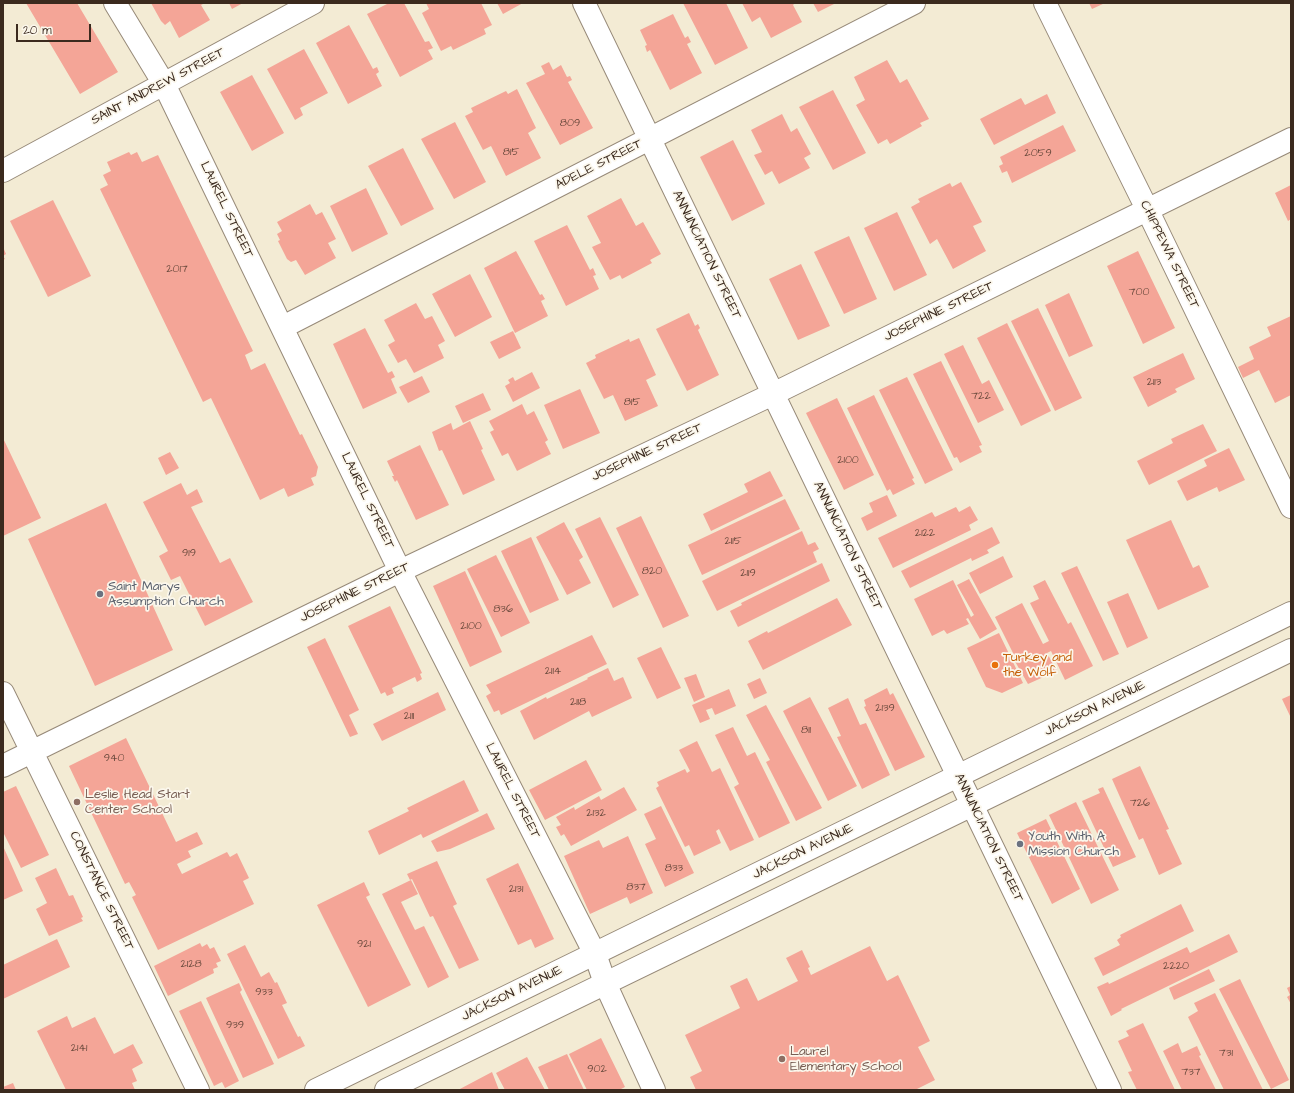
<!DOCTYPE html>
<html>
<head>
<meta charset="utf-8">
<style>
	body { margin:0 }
	#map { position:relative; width:1294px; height:1093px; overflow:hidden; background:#f3ebd4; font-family:"Architects Daughter",sans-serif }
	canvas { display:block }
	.frame { position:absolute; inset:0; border:4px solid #3b2a1e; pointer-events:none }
	.scale { position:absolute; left:16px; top:24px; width:75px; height:18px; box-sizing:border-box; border:2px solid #3b2a1e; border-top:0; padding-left:5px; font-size:12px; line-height:14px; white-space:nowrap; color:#3b2a1e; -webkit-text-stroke:3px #fbf7ec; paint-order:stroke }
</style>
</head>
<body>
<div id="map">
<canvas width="1294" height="1093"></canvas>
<div class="frame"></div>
<div class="scale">20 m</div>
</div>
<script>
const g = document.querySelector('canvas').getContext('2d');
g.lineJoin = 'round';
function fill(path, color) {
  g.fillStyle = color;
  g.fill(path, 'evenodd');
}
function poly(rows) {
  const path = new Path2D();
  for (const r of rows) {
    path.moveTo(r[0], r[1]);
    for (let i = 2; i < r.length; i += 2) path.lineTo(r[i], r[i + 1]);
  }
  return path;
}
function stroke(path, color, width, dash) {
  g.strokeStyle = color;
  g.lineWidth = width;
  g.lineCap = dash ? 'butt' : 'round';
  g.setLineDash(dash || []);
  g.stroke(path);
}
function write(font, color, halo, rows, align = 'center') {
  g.font = font + ' "Architects Daughter",sans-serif';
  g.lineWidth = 3.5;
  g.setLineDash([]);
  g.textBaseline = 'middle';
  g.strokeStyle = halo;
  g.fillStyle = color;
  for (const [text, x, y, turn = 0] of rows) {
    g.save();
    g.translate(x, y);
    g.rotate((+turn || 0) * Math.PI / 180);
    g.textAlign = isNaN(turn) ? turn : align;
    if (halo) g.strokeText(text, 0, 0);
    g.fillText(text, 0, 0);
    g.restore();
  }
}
const building = poly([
	[26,3,77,3,118,72,80,94],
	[151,3,205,3,201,5,210,20,179,38,170,21,165,25,161,21],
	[229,3,243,3,232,9],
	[389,3,404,3,425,42,429,41,433,48,428,50,433,59,400,77,367,14],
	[426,3,481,3,492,25,484,29,486,34,453,50,451,46,441,51,422,13,429,9],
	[497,3,523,3,503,14],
	[683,3,726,3,748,48,715,65],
	[742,3,795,3,793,5,802,22,771,38,760,17,752,22],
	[813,3,836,3,818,12],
	[1089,3,1105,3,1092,9],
	[673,14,685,38,688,36,691,42,687,44,702,73,670,90,650,50,647,52,645,46,647,45,640,30],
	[349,25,373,69,377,67,379,72,376,74,382,86,348,104,316,43],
	[304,49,328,93,300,108,303,115,295,120,267,69],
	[887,60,900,83,907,79,929,119,920,123,922,126,890,144,887,139,878,144,856,105,865,100,854,77],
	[549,62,553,70,561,65,567,77,570,76,572,80,568,82,593,128,560,145,526,83,545,74,541,66],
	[252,75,284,133,252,151,220,92],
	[517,89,536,128,528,133,541,158,506,176,491,146,483,150,465,116,473,112,471,108,506,91,508,94],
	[833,90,866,153,833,170,799,107],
	[1047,94,1056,113,994,145,980,119,1021,98,1025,105],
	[782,114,791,132,797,128,811,154,804,158,810,168,779,184,772,171,765,175,754,155,762,152,751,130],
	[455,122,486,182,454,199,421,139],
	[1063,125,1076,151,1012,183,1007,171,1002,173,999,166,1003,164,1000,157],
	[733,140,765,204,732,221,700,157],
	[403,148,434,209,401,226,368,166],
	[129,152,131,155,137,152,142,162,158,155,253,351,245,355,251,370,265,363,300,435,302,434,318,467,316,476,311,478,314,485,288,497,284,488,260,500,211,398,203,402,100,189,108,185,103,175,111,171,107,162],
	[961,182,982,222,973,226,986,251,953,269,937,239,930,244,911,207,920,202,918,199,950,183,952,187],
	[1291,185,1291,219,1288,221,1275,193],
	[366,188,388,234,352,252,330,206],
	[621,198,636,226,643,222,661,254,650,260,652,263,622,279,620,275,610,280,592,247,601,243,587,216],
	[53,200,91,276,48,297,10,221],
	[310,204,316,215,322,212,336,239,328,243,336,258,305,275,296,260,291,262,287,259,278,241,280,240,277,234,282,231,277,222],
	[897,212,927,275,894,291,864,228],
	[567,225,590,270,593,268,596,275,593,276,599,289,566,306,534,241],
	[849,236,877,299,844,314,814,252],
	[3,247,6,254,3,256,5,259,3,260],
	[516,251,540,295,542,294,545,299,541,301,548,316,515,333,484,268],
	[1138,251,1175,328,1143,344,1107,266],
	[801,264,830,326,798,340,769,279],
	[470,274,492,317,455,337,432,294],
	[1069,293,1093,346,1069,357,1045,305],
	[416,303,425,319,432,316,445,341,438,345,444,358,414,373,406,359,398,363,388,345,395,341,384,320],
	[1038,308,1082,398,1055,411,1011,321],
	[689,313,695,326,698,324,700,328,698,330,719,375,687,391,656,329],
	[1291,316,1291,395,1275,403,1259,370,1243,378,1238,367,1254,359,1249,347,1271,336,1267,327],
	[1007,323,1051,411,1021,426,977,338],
	[365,328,388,373,392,371,395,377,391,379,397,393,363,409,333,344],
	[513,331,521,348,499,359,490,342],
	[639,338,656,375,646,380,658,406,625,421,613,395,604,399,586,363,596,358,595,355,629,339,630,342],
	[963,345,982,384,989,380,1004,410,978,423,944,354],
	[1183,353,1195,379,1175,389,1177,392,1148,407,1133,377],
	[941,361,982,445,979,446,982,452,960,463,957,457,954,458,913,374],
	[532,372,540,388,513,402,505,386,510,383,508,380,513,377,515,381],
	[422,376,430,392,408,403,399,387],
	[907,377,953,470,925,484,879,390],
	[580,389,600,433,563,449,544,405],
	[483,393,491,410,463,423,455,406],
	[874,395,914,478,912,479,915,484,893,495,890,489,887,491,847,408],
	[837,398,874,475,844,490,806,413],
	[522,404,527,415,534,411,548,440,545,442,551,454,517,471,508,453,502,456,490,432,494,430,489,421],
	[470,421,483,449,481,450,495,480,463,495,442,450,439,451,432,432,451,423,453,430],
	[1203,424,1217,451,1149,485,1137,461,1173,443,1171,439],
	[3,438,41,518,3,536],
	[420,445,449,505,416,520,397,480,395,482,392,476,394,476,387,461],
	[1229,448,1245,480,1219,492,1217,487,1187,501,1177,481,1207,466,1204,460],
	[170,452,179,468,166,475,158,458],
	[770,471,783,496,711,531,703,514,748,492,744,484],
	[181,483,187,495,197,489,203,502,191,507,220,563,230,558,253,602,205,626,180,576,171,580,159,556,168,551,143,502],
	[887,495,897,516,867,531,861,518,873,512,869,503],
	[785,499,800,529,702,575,688,545],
	[106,503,173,650,95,686,28,539],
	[970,506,978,520,969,525,971,530,893,568,878,538,932,512,935,517,956,507,959,512],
	[641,516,689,616,663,628,616,528],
	[600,517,639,595,613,608,575,529],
	[1171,520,1193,568,1199,565,1209,587,1158,610,1126,540],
	[564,522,583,557,579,560,591,583,567,595,536,537],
	[992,527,1000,543,987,550,989,553,972,561,971,558,910,588,901,571],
	[802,531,808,545,815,542,819,549,813,552,817,562,717,611,702,581],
	[531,537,559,600,530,613,501,551],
	[496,555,530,623,501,637,467,569],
	[1003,556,1013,577,980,594,969,573],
	[822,563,830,581,738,627,730,611,742,605,741,603],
	[1077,566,1119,654,1103,661,1061,573],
	[465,571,502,652,470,667,433,586],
	[969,579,997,629,980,639,968,618,966,619,969,624,947,634,944,630,932,636,914,599,953,580,971,617,974,615,957,585],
	[1045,580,1068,624,1071,622,1093,666,1065,680,1051,651,1047,653,1057,671,1028,684,1013,658,1015,657,995,617,1022,603,1043,644,1049,641,1030,603,1039,599,1033,586],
	[1128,593,1148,638,1127,648,1107,602],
	[837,598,852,625,763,670,748,641,767,631,768,633],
	[390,606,422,673,420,674,422,679,417,682,415,677,392,688,394,693,387,696,385,692,381,694,348,626],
	[999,633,1023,683,1002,693,986,687,967,648],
	[592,635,607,664,501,715,499,710,494,712,486,696,491,693,486,685],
	[325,638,359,710,349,715,358,734,350,737,307,647],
	[661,647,681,688,657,699,637,658],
	[608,668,614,681,623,677,632,698,592,717,589,711,534,740,520,711,546,697,547,699,588,679,587,678],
	[696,674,705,697,694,702,684,678],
	[760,678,767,693,754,699,747,684],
	[887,688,890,695,893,693,925,757,895,771,864,707,866,706,864,700],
	[729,689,736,706,715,715,712,708,706,710,710,719,700,723,692,705],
	[438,692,446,710,382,741,373,724],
	[1291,695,1291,718,1282,699],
	[810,697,857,786,828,801,783,711],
	[848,698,860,725,866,723,890,775,862,789,837,737,841,736,828,708],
	[766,705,822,808,796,821,766,762,770,760,746,715],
	[733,727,747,756,755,752,790,823,759,838,734,787,739,784,715,735],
	[126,738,176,842,197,832,203,844,188,851,191,857,177,864,182,874,227,852,230,857,237,853,249,878,243,881,254,904,158,950,132,897,136,895,129,882,125,884,69,766],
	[697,741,712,772,720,768,754,840,730,851,719,829,716,831,721,843,694,856,689,845,685,847,656,788,659,786,657,782,685,769,687,773,690,771,679,750],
	[586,760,602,790,545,820,529,790],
	[1140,766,1169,829,1166,830,1182,864,1159,875,1143,838,1139,840,1112,779],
	[464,780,479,811,423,838,421,834,379,855,368,831,409,811,407,808],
	[16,786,49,855,21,868,3,832,3,792],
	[624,787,637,810,571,846,564,834,561,836,556,827,561,825,556,817,574,807,575,810,599,796,601,800],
	[1103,787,1136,857,1113,867,1082,801,1100,793,1098,789],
	[1076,802,1119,890,1091,904,1049,815],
	[661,806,694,873,665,887,645,844,656,839,644,814],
	[487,813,495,829,450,849,437,852,431,841],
	[1046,819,1080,889,1052,904,1017,833],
	[628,836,653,893,630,904,627,897,590,914,564,856,599,840,603,848],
	[3,846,23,891,3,900],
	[437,861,457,904,453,906,479,960,459,969,433,916,430,917,412,879,410,880,407,874],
	[518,863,554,939,535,948,531,939,518,945,486,879],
	[56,868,69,896,73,895,83,917,81,918,83,921,49,936,36,909,47,903,35,878],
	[411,880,418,894,401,902,415,930,424,926,449,977,428,988,382,894],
	[364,882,370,895,366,897,411,985,368,1007,317,905],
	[1181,904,1194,931,1103,976,1094,958,1120,945,1117,940,1121,937,1120,935],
	[1229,934,1238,952,1121,1009,1122,1010,1111,1016,1097,987,1108,982,1109,984,1187,947,1190,953],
	[57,939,70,967,3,999,3,965],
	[200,943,202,947,207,944,210,949,214,947,221,961,216,963,218,967,213,969,214,973,168,996,154,966],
	[245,945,261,977,269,972,275,983,277,982,287,1003,282,1005,298,1037,300,1036,305,1046,278,1059,227,954],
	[870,946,887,981,898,975,930,1041,918,1047,935,1080,915,1090,696,1090,690,1077,702,1071,685,1035,740,1008,730,986,747,978,758,1001,798,981,786,958,802,950,810,967,808,968,811,975],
	[1209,969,1215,981,1174,1000,1169,988],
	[1240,979,1289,1080,1271,1089,1219,989],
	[239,983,242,990,240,992,274,1064,243,1078,206,998],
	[1291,986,1291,1004,1287,997,1290,995,1287,988],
	[1215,993,1263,1090,1224,1090,1188,1017,1198,1011,1194,1003],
	[201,1001,239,1081,225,1088,222,1082,214,1086,179,1011],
	[67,1016,72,1028,95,1017,114,1054,133,1044,143,1063,132,1069,137,1081,132,1083,135,1090,66,1090,37,1031],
	[1143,1023,1175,1090,1137,1090,1128,1072,1132,1071,1118,1041,1129,1036,1126,1031],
	[601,1038,625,1087,619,1090,587,1090,569,1054],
	[1178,1043,1182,1053,1197,1046,1201,1055,1199,1056,1216,1090,1182,1090,1163,1051],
	[567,1054,584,1090,549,1090,538,1067],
	[527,1057,545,1090,505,1090,496,1073],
	[492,1072,499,1090,458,1090],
	[13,1083,16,1090,3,1090,3,1087]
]);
const street = poly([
	[115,3,164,84,400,571,595,954,605,983,654,1090],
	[584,3,1110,1090],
	[1045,3,1147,209,1291,507],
	[3,171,313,3],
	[283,327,914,3],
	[3,693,198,1090],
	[3,766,400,571,773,394,1291,139]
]);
const secondary = poly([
	[316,1090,1291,613],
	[386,1090,1291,650]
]);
const markers = [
	[100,594,4,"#6b7280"],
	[995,665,4,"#e8710a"],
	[77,802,4,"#8d6e63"],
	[1020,844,4,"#6b7280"],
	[782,1059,4,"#8d6e63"]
];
const numberNames = [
	["809",570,124],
	["815",511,153],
	["2059",1038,154],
	["2017",177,270],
	["700",1139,293],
	["2113",1154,383],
	["722",981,397],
	["815",632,403],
	["2100",848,461],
	["2122",925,534],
	["2115",733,542],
	["919",189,554],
	["820",652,572],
	["2119",748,574],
	["836",503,610],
	["2100",471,627],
	["2114",553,672],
	["2118",578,703],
	["2139",885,709],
	["2111",409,717],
	["811",806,731],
	["940",114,759],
	["726",1140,804],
	["2132",596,814],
	["833",674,869],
	["837",636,888],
	["2131",516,890],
	["921",364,945],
	["2128",191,965],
	["2220",1176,967],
	["933",264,993],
	["939",235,1026],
	["2141",79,1049],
	["731",1226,1054],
	["902",597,1070],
	["737",1191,1073]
];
const streetNames = [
	["SAINT ANDREW STREET",158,87,-28],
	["ADELE STREET",599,165,-27],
	["LAUREL STREET",226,210,64],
	["ANNUNCIATION STREET",706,255,64],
	["CHIPPEWA STREET",1169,255,64],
	["JOSEPHINE STREET",939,312,-26],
	["JOSEPHINE STREET",647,453,-25],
	["LAUREL STREET",367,501,64],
	["ANNUNCIATION STREET",847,546,64],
	["JOSEPHINE STREET",355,593,-26],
	["JACKSON AVENUE",1095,709,-26],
	["LAUREL STREET",512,791,63],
	["ANNUNCIATION STREET",988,838,64],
	["JACKSON AVENUE",803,852,-26],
	["CONSTANCE STREET",101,891,64],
	["JACKSON AVENUE",512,994,-26]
];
const worshipNames = [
	["Saint Marys",108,587],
	["Assumption Church",108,602],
	["Youth With A",1028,837],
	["Mission Church",1028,852]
];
const foodNames = [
	["Turkey and",1003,658],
	["the Wolf",1003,673]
];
const educationNames = [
	["Leslie Head Start",85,795],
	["Center School",85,810],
	["Laurel",790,1052],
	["Elementary School",790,1067]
];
fill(building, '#f4a597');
stroke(street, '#978a79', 24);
stroke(secondary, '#978a79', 24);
stroke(street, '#fff', 22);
stroke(secondary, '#fff', 22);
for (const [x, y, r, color] of markers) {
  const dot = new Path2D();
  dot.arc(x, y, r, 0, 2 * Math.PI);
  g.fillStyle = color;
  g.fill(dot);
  stroke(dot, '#fbf7ec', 1.5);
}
write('11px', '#69493c', null, numberNames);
write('13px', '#3b2a1e', '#fbf7ec', streetNames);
write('13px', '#5b616d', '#fbf7ec', worshipNames, 'left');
write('13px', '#c56008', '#fbf7ec', foodNames, 'left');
write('13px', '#785e54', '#fbf7ec', educationNames, 'left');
</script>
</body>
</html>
